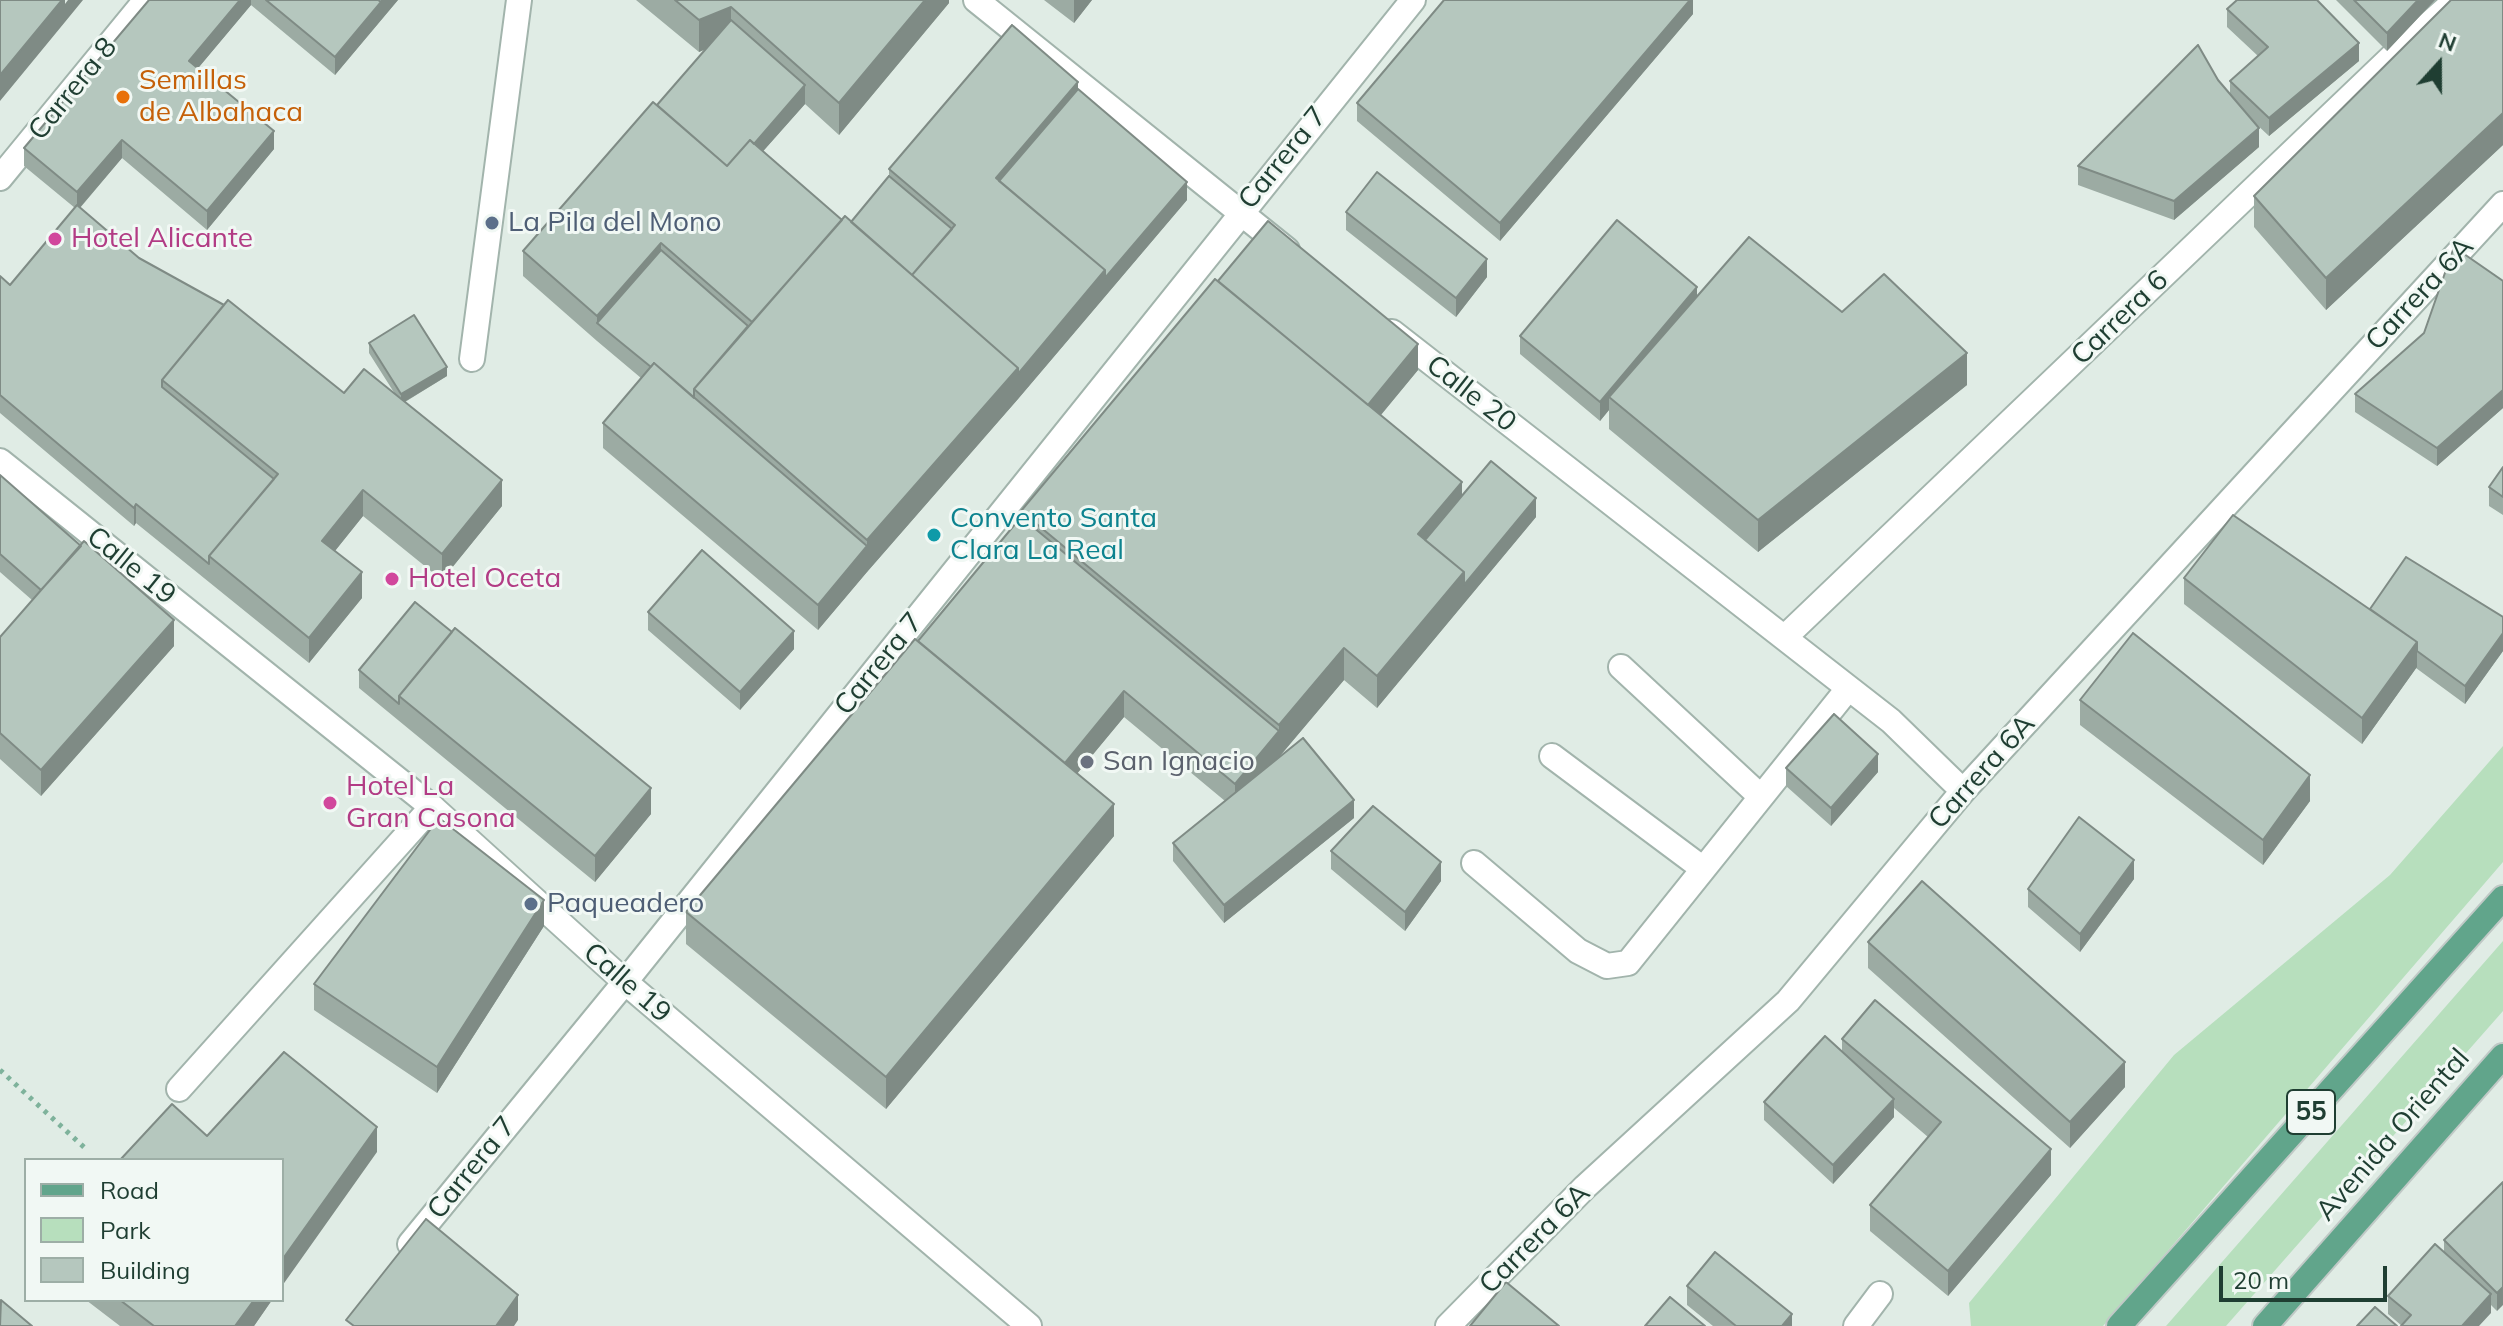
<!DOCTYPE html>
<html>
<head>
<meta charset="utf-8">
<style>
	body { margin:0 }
	#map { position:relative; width:2503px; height:1326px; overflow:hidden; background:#e0ece5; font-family:Mulish,sans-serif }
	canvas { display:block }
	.legend { position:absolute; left:24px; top:1158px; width:260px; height:144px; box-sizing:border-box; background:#f1f8f4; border:2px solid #9daea6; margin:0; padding:10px 14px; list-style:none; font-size:24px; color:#1f3e32 }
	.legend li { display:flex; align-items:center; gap:16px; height:40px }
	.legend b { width:40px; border:2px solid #9daea6 }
	.north { position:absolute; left:2399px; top:24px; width:80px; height:80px; -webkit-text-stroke:6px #f1f8f4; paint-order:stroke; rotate:21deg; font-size:22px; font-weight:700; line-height:32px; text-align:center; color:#1f3e32 }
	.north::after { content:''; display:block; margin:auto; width:28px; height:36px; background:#1f3e32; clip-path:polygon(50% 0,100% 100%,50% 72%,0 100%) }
	.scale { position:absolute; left:2219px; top:1266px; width:168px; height:36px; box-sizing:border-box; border:4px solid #1f3e32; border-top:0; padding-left:10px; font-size:24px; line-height:28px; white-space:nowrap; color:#1f3e32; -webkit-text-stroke:6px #f1f8f4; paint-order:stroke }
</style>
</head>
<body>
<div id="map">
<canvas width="2503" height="1326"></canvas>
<ul class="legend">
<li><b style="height:10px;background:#61a58b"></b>Road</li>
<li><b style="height:22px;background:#b7dfbd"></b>Park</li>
<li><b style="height:22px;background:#b5c7be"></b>Building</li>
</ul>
<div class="north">N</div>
<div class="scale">20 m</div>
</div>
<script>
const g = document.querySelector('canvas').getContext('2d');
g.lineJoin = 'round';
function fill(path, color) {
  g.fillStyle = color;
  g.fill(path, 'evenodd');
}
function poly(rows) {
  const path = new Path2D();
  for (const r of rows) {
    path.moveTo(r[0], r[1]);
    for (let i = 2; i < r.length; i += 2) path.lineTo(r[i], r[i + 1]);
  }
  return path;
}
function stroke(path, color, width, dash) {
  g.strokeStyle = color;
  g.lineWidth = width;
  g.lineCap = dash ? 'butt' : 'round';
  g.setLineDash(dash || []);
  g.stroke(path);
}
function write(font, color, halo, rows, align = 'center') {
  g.font = font + ' Mulish,sans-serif';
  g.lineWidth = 6;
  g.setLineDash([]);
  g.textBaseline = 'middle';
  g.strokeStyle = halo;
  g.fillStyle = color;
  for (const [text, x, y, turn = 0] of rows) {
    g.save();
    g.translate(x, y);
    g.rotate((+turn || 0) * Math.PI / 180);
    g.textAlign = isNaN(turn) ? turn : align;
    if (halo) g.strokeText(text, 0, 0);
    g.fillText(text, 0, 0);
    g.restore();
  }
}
const green = poly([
	[2503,746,2503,862,2103,1326,1971,1326,1969,1303,2174,1055,2390,875],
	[2503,941,2503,1011,2226,1326,2166,1326]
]);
const path = poly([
	[0,1070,87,1150]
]);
const lane = poly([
	[472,359,519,0],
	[1621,667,1760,796],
	[1552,756,1702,868],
	[1474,863,1578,951,1607,966,1628,963,1847,690],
	[179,1089,432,807]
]);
const street = poly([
	[976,0,1287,250],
	[0,178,146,0],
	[1392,332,1891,721,1963,791],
	[0,461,432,807,625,982,1029,1326],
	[1785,637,2396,53,2456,0],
	[410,1244,625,982,1413,0],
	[1448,1326,1585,1187,1788,1001,1963,791,2503,204],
	[1856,1326,1880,1294]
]);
const primary = poly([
	[2119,1326,2503,898],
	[2265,1326,2503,1056]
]);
const wall = poly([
	[149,0,398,0,335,75,251,5,198,68,274,149,207,230,122,158,80,208,139,258,344,393,395,394,369,353,369,343,447,376,405,402,502,506,442,580,363,516,335,551,362,598,309,663,136,523,134,526,0,413,0,276,10,285,75,208,24,166,24,148],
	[636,0,949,0,949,3,839,135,805,104,763,151,842,220,851,222,889,176,889,169,1078,89,1187,200,1018,399,867,572,818,630,603,448,603,423,641,378,597,341,523,276,523,251,657,105,706,49,699,52],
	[1044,0,1092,0,1074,23],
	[1693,0,1693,14,1500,241,1357,121,1357,103],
	[2336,0,2435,0,2387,51],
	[2503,0,2503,145,2326,310,2254,227,2254,196],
	[2227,9,2359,61,2269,136,2254,122,2259,147,2174,220,2078,185,2078,166,2218,80,2230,94,2230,81,2258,56,2227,27],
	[1346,212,1487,277,1456,317,1346,230],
	[1218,281,1418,370,1381,415,1462,496,1536,517,1377,708,1344,680,1280,756,1354,818,1224,923,1173,861,1173,843,1225,801,1124,717,1077,773,1114,836,886,1109,686,944,686,912,918,641,1021,517,1021,511],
	[2503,281,2503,408,2437,466,2355,412,2355,394],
	[1697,296,1842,312,1967,385,1758,552,1609,429,1609,410,1600,421,1520,354,1520,336],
	[2503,467,2503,515,2489,506,2489,487],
	[0,475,174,646,41,796,0,759,0,637,32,600,0,572],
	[2184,578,2370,609,2503,617,2503,651,2465,704,2416,668,2362,744,2184,604],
	[648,612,794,649,740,710,648,630],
	[359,670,651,814,595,882,359,688],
	[2080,700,2310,801,2263,865,2080,725],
	[1786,768,1878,772,1831,826,1786,786],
	[1331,851,1441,881,1405,931,1331,869],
	[2134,879,2080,952,2028,907,2028,889],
	[544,926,437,1093,314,1010,314,984],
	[1868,942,2125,1087,2070,1148,1868,968],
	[1842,1039,2051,1175,1948,1296,1870,1231,1870,1205,1928,1137,1894,1108,1894,1117,1833,1184,1764,1120,1764,1102,1842,1051],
	[2503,1182,2497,1311,2491,1305,2491,1313,2402,1326,2388,1314,2388,1296,2444,1252,2444,1240],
	[1687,1286,1792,1326,1713,1326,1687,1305],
	[86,1300,272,1300,254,1326,120,1326]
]);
const shadedWall = poly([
	[62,0,65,0,65,22,0,101,0,75],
	[68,0,83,0,65,22,65,4],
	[240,0,251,0,251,5,189,79,189,61],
	[381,0,398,0,335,75,335,57,381,2],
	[925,0,949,0,949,3,839,135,839,103],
	[1074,0,1092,0,1074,23],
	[1690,0,1693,0,1693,14,1500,241,1500,223],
	[2418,0,2435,0,2387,51,2387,33],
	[731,7,731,38,699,52,699,20],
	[2359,43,2359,61,2269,136,2269,118],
	[1078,82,1078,108,1005,193,996,178],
	[805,85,805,104,727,192,727,174],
	[2503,113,2503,145,2326,310,2326,278],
	[2259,128,2259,147,2174,220,2174,201],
	[274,131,274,149,207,230,207,211],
	[122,140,122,158,77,211,77,192],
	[1187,182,1187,200,1018,399,867,572,818,630,818,605,867,546,867,540,1105,270],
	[661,243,661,268,597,323,597,316],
	[1487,259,1487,277,1456,317,1456,298],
	[1697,287,1697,305,1609,397,1609,410,1600,421,1600,402],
	[1418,344,1418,370,1365,434,1365,408],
	[1967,353,1967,385,1758,552,1758,520],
	[447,367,447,376,401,404,401,394],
	[2503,390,2503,408,2437,466,2437,448],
	[502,480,502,506,442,580,442,554],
	[1462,482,1462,514,1427,555,1418,534],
	[363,490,363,516,322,567,322,541],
	[1536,498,1536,517,1377,708,1377,676,1464,572],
	[136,504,136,523,134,526,134,508],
	[362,572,362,598,309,663,309,638],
	[174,620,174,646,41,796,41,770],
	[794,631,794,649,740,710,740,692],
	[2503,633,2503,651,2465,704,2465,686],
	[2417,642,2417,667,2362,744,2362,718],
	[1344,648,1344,680,1279,757,1279,725],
	[1124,691,1124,717,1062,792,1062,766],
	[1279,731,1279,757,1235,809,1235,784],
	[1878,754,1878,772,1831,826,1831,808],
	[2310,775,2310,801,2263,865,2263,840],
	[651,788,651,814,595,882,595,856],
	[1354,800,1354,818,1224,923,1224,905],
	[1114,804,1114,836,886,1109,886,1077],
	[2134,860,2134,879,2080,952,2080,934],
	[1441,862,1441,881,1405,931,1405,912],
	[544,900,544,926,437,1093,437,1067],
	[2125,1062,2125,1087,2070,1148,2070,1122],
	[1894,1099,1894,1117,1833,1184,1833,1165],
	[377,1127,377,1152,282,1286,282,1260],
	[2051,1149,2051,1175,1948,1296,1948,1271],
	[2503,1287,2503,1305,2497,1311,2497,1293],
	[2491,1294,2491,1313,2479,1326,2462,1326],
	[518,1295,518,1320,514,1326,496,1326],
	[254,1300,272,1300,254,1326,235,1326],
	[1792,1314,1792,1326,1782,1326]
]);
const building = poly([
	[0,0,62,0,0,75,0,0],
	[149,0,240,0,189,61,274,131,207,211,122,140,77,192,24,148,149,0],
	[266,0,378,0,381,2,335,57,266,0],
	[675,0,925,0,839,103,731,7,699,20,675,0],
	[1444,0,1690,0,1500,223,1357,103,1444,0],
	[2237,0,2317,0,2359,43,2269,118,2230,81,2268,47,2227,9,2237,0],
	[2354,0,2418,0,2387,33,2354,0],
	[2451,0,2503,0,2503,113,2326,278,2254,196,2451,0],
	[731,20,805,85,754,144,750,140,727,166,657,105,731,20],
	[1012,25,1078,82,996,178,1105,270,1018,374,1018,368,912,275,955,225,889,169,1012,25],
	[2198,45,2218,80,2259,128,2174,201,2078,166,2198,45],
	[1078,89,1187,182,1105,278,1105,270,999,181,1078,89],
	[653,102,727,166,750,140,842,220,752,322,661,243,597,316,523,251,653,102],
	[1377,172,1487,259,1456,298,1346,212,1377,172],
	[889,176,952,229,912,275,851,222,889,176],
	[77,205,139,258,224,305,162,380,162,387,274,479,209,556,209,564,136,504,134,508,0,395,0,276,10,285,77,205],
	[845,216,1018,368,867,540,694,389,845,216],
	[1617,220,1697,287,1600,402,1520,336,1617,220],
	[1268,221,1418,344,1368,405,1218,281,1268,221],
	[1749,237,1842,312,1884,274,1967,353,1758,520,1609,397,1749,237],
	[2454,247,2503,281,2503,390,2437,448,2355,394,2424,333,2454,247],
	[661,250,748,326,694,389,694,398,654,363,651,367,597,323,661,250],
	[1215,279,1462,482,1418,534,1464,572,1377,676,1344,648,1279,725,1021,511,1215,279],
	[228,300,344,393,364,369,502,480,442,554,363,490,322,541,362,572,309,638,209,556,278,474,162,380,228,300],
	[414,315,447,367,401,394,369,343,414,315],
	[654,363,867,546,818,605,603,423,654,363],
	[1491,461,1536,498,1464,585,1464,572,1425,540,1491,461],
	[2503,467,2503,497,2489,487,2503,467],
	[0,475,81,546,41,590,0,554,0,475],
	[2233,515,2417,642,2362,718,2184,578,2233,515],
	[1021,517,1279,731,1235,784,1124,691,1065,763,918,641,1021,517],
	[84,541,174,620,41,770,0,733,0,637,84,541],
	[702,550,794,631,740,692,648,612,702,550],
	[2406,557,2503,617,2503,633,2465,686,2417,651,2417,642,2370,609,2406,557],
	[415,602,452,632,399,696,399,704,359,670,415,602],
	[455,628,651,788,595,856,399,696,455,628],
	[2133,633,2310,775,2263,840,2080,700,2133,633],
	[915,639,1114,804,886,1077,686,912,915,639],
	[1834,714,1878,754,1831,808,1786,768,1834,714],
	[1303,738,1354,800,1224,905,1173,843,1303,738],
	[1373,806,1441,862,1405,912,1331,851,1373,806],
	[2079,817,2134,860,2080,934,2028,889,2079,817],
	[439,818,544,900,437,1067,314,984,439,818],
	[1922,881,2125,1062,2070,1122,1868,942,1922,881],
	[1875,1000,2051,1149,1948,1271,1870,1205,1941,1122,1842,1039,1875,1000],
	[1825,1036,1894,1099,1833,1165,1764,1102,1825,1036],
	[284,1052,377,1127,282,1260,282,1160,120,1160,172,1104,207,1136,284,1052],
	[2503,1182,2503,1287,2497,1293,2444,1240,2503,1182],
	[426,1219,518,1295,496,1326,354,1326,346,1320,426,1219],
	[2435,1244,2491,1294,2462,1326,2401,1326,2411,1315,2388,1296,2435,1244],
	[1715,1252,1792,1314,1782,1326,1736,1326,1687,1286,1715,1252],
	[1506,1282,1559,1326,1470,1326,1506,1282],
	[1670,1297,1705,1326,1645,1326,1670,1297],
	[1,1300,32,1326,0,1326,1,1300],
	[120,1300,254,1300,235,1326,154,1326,120,1300],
	[2375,1307,2397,1326,2357,1326,2375,1307]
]);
const markers = [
	[123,97,8,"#e8710a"],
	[492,223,8,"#5c6f8a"],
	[55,239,8,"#d1479c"],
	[934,535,8,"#0f9aa8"],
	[392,579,8,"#d1479c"],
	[1087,762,8,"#6b7280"],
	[330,803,8,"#d1479c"],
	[531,904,8,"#5c6f8a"]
];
const shields = [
	[2311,1112,48]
];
const shieldNames = [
	["55",2311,1112]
];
const foodNames = [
	["Semillas",139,81],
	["de Albahaca",139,113]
];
const streetNames = [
	["Carrera 8",73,89,-51],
	["Carrera 7",1283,158,-51],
	["Carrera 6A",2420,294,-47],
	["Carrera 6",2120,318,-44],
	["Calle 20",1471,394,38],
	["Calle 19",131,566,39],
	["Carrera 7",879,664,-51],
	["Carrera 6A",1982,772,-48],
	["Calle 19",627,983,41],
	["Avenida Oriental",2393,1135,-49],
	["Carrera 7",472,1168,-51],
	["Carrera 6A",1535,1239,-45]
];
const serviceNames = [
	["La Pila del Mono",508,223],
	["Paqueadero",547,904]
];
const hotelNames = [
	["Hotel Alicante",71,239],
	["Hotel Oceta",408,579],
	["Hotel La",346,787],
	["Gran Casona",346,819]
];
const cultureNames = [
	["Convento Santa",950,519],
	["Clara La Real",950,551]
];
const worshipNames = [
	["San Ignacio",1103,762]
];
fill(green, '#b7dfbd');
stroke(lane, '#a2b4ac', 28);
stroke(street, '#a2b4ac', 28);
stroke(primary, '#c0c9c6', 28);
stroke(path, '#7eb29b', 5, [4, 6]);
stroke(lane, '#fff', 24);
stroke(street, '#fff', 24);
stroke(primary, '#61a58b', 24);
fill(wall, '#9caba3');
fill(shadedWall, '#7f8b85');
fill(building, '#b5c7be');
stroke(building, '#7f8b85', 2);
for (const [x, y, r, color] of markers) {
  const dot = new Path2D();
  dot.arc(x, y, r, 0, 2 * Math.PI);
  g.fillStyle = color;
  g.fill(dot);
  stroke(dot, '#f1f8f4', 3);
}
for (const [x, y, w] of shields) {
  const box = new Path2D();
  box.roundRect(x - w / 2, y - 22, w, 44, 6);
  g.fillStyle = '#f1f8f4';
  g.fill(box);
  stroke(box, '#1f3e32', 2);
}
write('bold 26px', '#1f3e32', null, shieldNames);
write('28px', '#c56008', '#f1f8f4', foodNames, 'left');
write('28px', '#1f3e32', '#f1f8f4', streetNames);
write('28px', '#4e5e75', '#f1f8f4', serviceNames, 'left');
write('28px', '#b23c85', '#f1f8f4', hotelNames, 'left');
write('28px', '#0d838f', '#f1f8f4', cultureNames, 'left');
write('28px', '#5b616d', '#f1f8f4', worshipNames, 'left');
</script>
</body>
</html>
